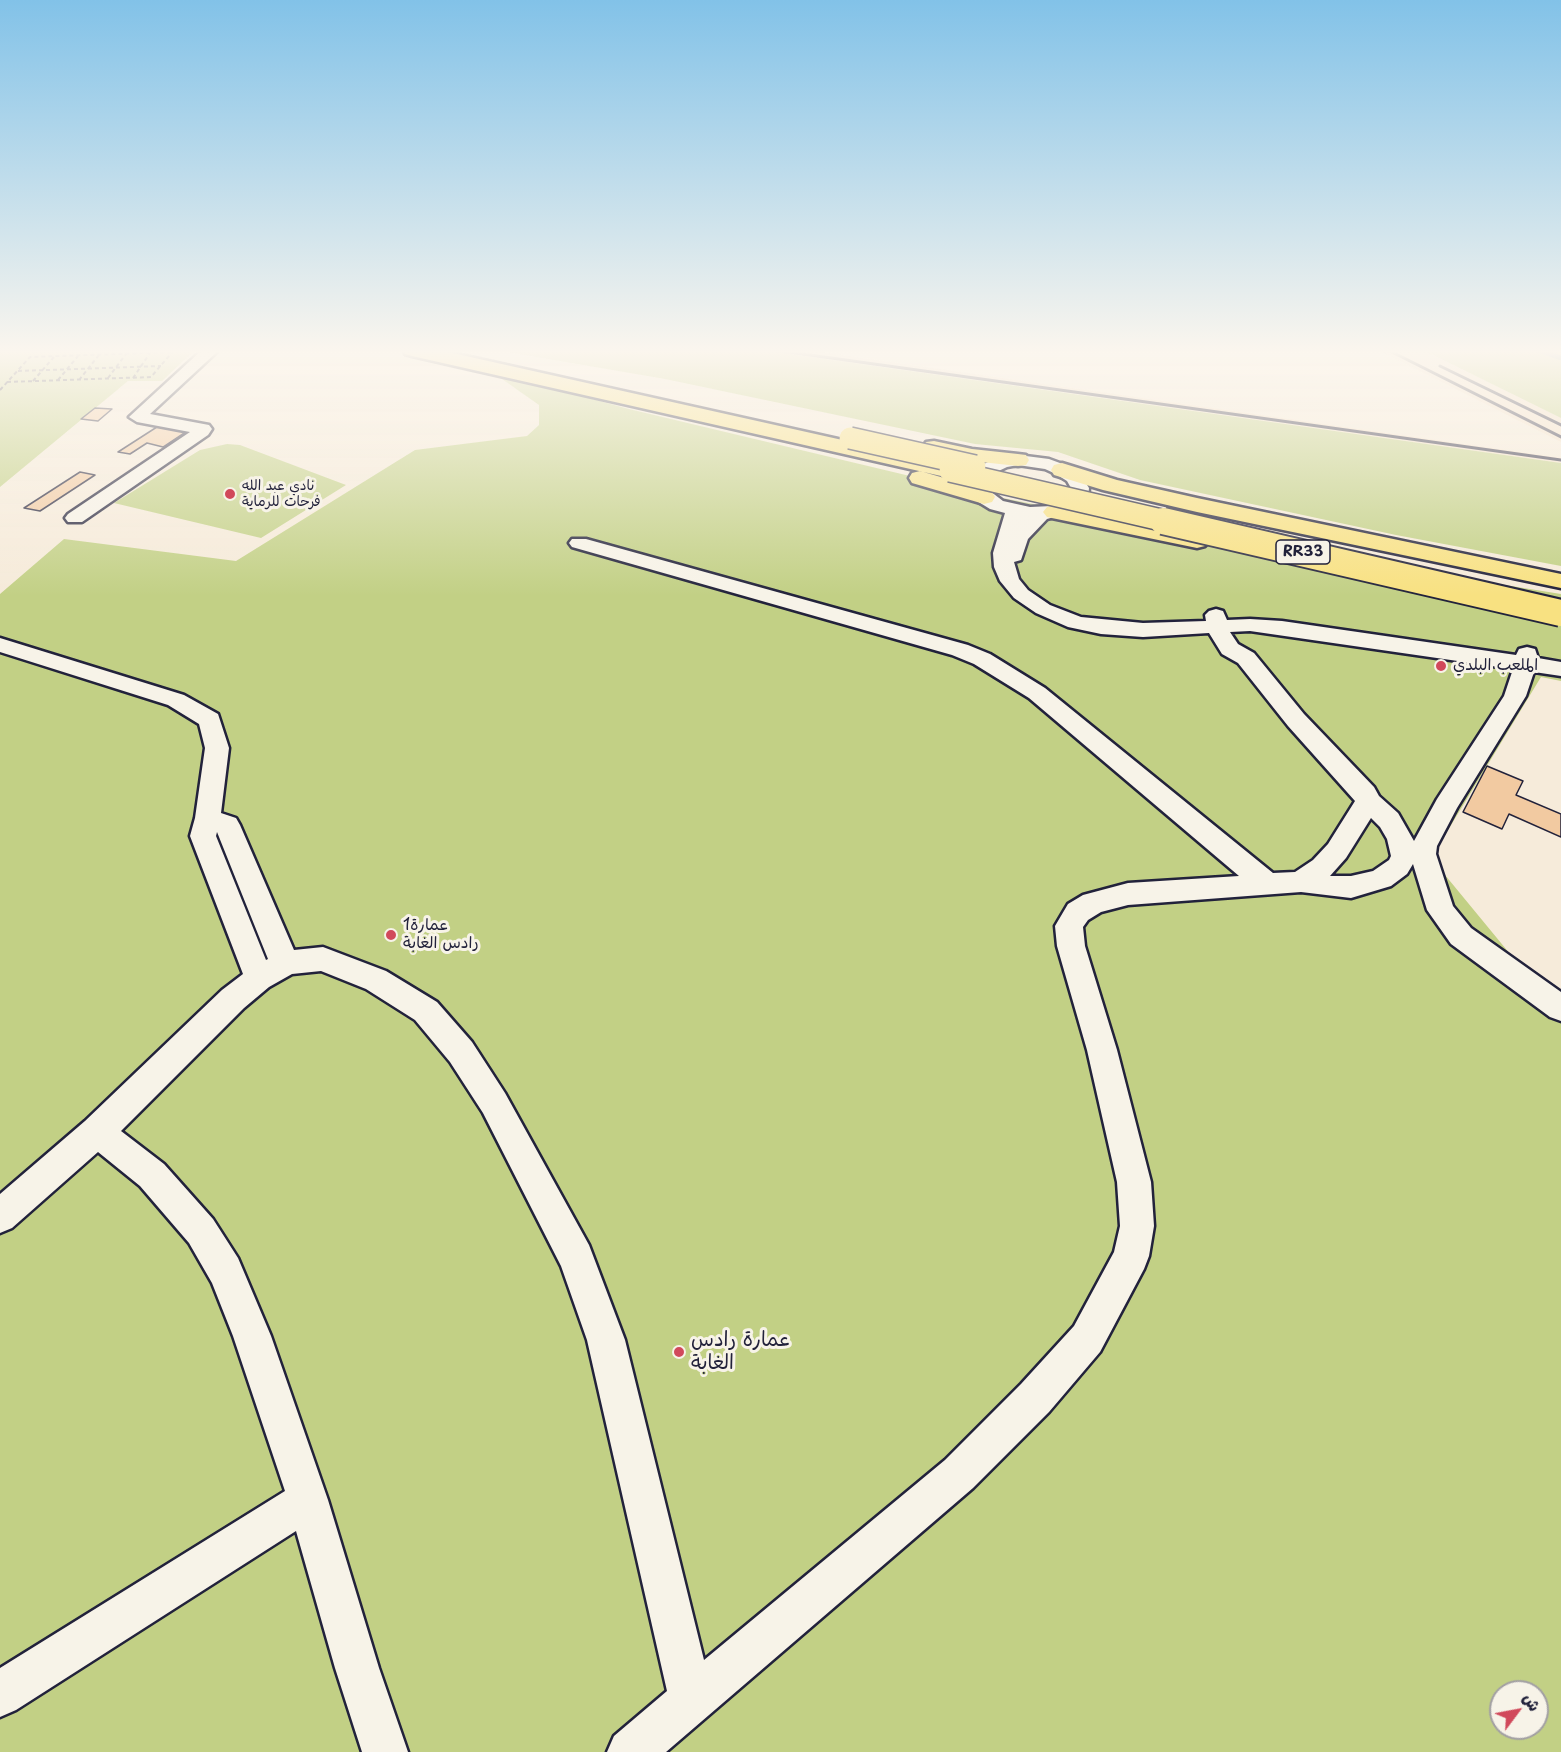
<!DOCTYPE html>
<html>
<head>
<meta charset="utf-8">
<style>
	body { margin:0 }
	#map { position:relative; width:1561px; height:1752px; overflow:hidden; background:#f6ebda; font-family:"Playpen Sans","Playpen Sans Arabic",sans-serif }
	canvas { display:block }
	.north { position:absolute; left:1489px; top:1680px; width:60px; height:60px; box-sizing:border-box; background:#f7f3e8; border:2px solid #a29fa3; border-radius:50%; rotate:58deg; font-size:16px; font-weight:700; line-height:24px; text-align:center; color:#22223b }
	.north::after { content:''; display:block; margin:auto; width:21px; height:27px; background:#d1495b; clip-path:polygon(50% 0,100% 100%,50% 72%,0 100%) }
</style>
</head>
<body>
<div id="map">
<canvas width="1561" height="1752"></canvas>
<div class="north">ش</div>
</div>
<script>
const g = document.querySelector('canvas').getContext('2d');
g.lineJoin = 'round';
function fill(path, color) {
  g.fillStyle = color;
  g.fill(path, 'evenodd');
}
function poly(rows) {
  const path = new Path2D();
  for (const r of rows) {
    path.moveTo(r[0], r[1]);
    for (let i = 2; i < r.length; i += 2) path.lineTo(r[i], r[i + 1]);
  }
  return path;
}
function stroke(path, color, width, dash) {
  g.strokeStyle = color;
  g.lineWidth = width;
  g.lineCap = dash ? 'butt' : 'round';
  g.setLineDash(dash || []);
  g.stroke(path);
}
function write(font, color, halo, rows, align = 'center') {
  g.font = font + ' "Playpen Sans","Playpen Sans Arabic",sans-serif';
  g.lineWidth = 6;
  g.setLineDash([]);
  g.textBaseline = 'middle';
  g.strokeStyle = halo;
  g.fillStyle = color;
  for (const [text, x, y, turn = 0] of rows) {
    g.save();
    g.translate(x, y);
    g.rotate((+turn || 0) * Math.PI / 180);
    g.textAlign = isNaN(turn) ? turn : align;
    if (halo) g.strokeText(text, 0, 0);
    g.fillText(text, 0, 0);
    g.restore();
  }
}
const built = poly([
	[762,350,807,350,1561,458,1561,463],
	[1378,350,1423,350,1561,418,1561,442]
]);
const green = poly([
	[0,350,195,350,162,381,128,381,0,487],
	[496,350,762,350,1561,463,1561,566,1396,535,1140,480,1058,452,975,444,665,379],
	[1423,350,1561,350,1561,418],
	[492,372,629,409,998,497,1174,532,1561,594,1561,681,1541,677,1431,858,1529,977,1561,999,1561,1752,0,1752,0,594,64,539,236,561,415,450,527,436,539,425,539,405],
	[1501,1692,1537,1692,1537,1728,1501,1728],
	[227,444,240,445,346,485,261,538,114,503,200,450]
]);
const stream = poly([
	[1538,350,1561,358]
]);
const building = poly([
	[95,408,112,409,98,421,81,419,95,408],
	[160,425,187,431,163,447,147,443,130,454,118,452,160,425],
	[80,472,95,475,40,511,24,508,80,472],
	[1487,766,1523,781,1516,795,1561,814,1561,837,1509,814,1502,829,1463,812,1487,766]
]);
const path = poly([
	[18,371,161,366],
	[108,378,129,350],
	[133,378,150,353],
	[58,380,78,356],
	[79,380,103,350],
	[33,381,54,357],
	[7,382,151,377,174,350],
	[0,390,30,357,172,352]
]);
const minor = poly([
	[202,350,219,350,150,414,209,425,212,429,208,435,82,522,68,522,65,518,68,514,190,432,137,422,129,417,202,350],
	[1018,455,1049,459,1068,466,1080,474,1089,488,1088,498,1077,510,1047,519,1028,539,1021,560,1014,562,1019,579,1028,590,1050,605,1081,617,1143,623,1206,621,1205,615,1209,611,1216,609,1223,611,1227,620,1250,619,1282,621,1516,655,1519,649,1527,647,1535,649,1538,658,1561,662,1561,676,1534,672,1526,696,1457,808,1437,846,1436,854,1453,906,1471,928,1561,992,1561,1021,1550,1017,1451,944,1427,910,1413,864,1407,874,1391,886,1351,898,1301,892,1128,905,1101,912,1088,920,1083,927,1085,946,1117,1050,1151,1182,1154,1226,1149,1256,1144,1269,1100,1352,1049,1412,973,1488,666,1752,607,1752,614,1736,667,1691,587,1340,561,1266,483,1113,450,1062,415,1020,366,989,321,971,292,974,269,987,244,1008,121,1131,164,1164,213,1219,238,1258,271,1336,328,1500,379,1668,408,1752,362,1752,335,1668,296,1531,16,1710,0,1717,0,1668,285,1491,233,1336,212,1283,189,1243,140,1186,98,1152,12,1228,0,1233,0,1194,85,1121,222,990,243,974,190,836,195,818,205,748,199,724,168,705,0,652,0,638,184,695,218,714,229,748,221,813,236,818,240,825,294,950,323,947,386,971,437,1002,472,1042,505,1093,589,1245,625,1340,704,1660,945,1460,1021,1384,1074,1326,1114,1252,1120,1226,1117,1182,1087,1050,1057,946,1055,926,1068,904,1083,895,1128,883,1239,876,1029,698,974,664,952,655,572,547,569,543,572,539,586,539,968,645,990,654,1045,688,1273,873,1295,872,1313,860,1328,844,1355,801,1288,726,1238,663,1222,654,1209,633,1143,637,1101,634,1068,627,1036,613,1014,598,1000,581,994,567,993,553,1005,513,990,509,977,501,968,489,967,480,975,468,997,458,1018,455],
	[1018,465,1045,469,1056,474,1067,481,1071,488,1070,496,1052,506,1030,507,1003,501,986,488,985,480,988,476,1007,467,1018,465],
	[1250,631,1513,669,1504,696,1437,799,1414,841,1398,813,1379,796,1374,787,1304,714,1254,653,1238,644,1230,632,1250,631],
	[1371,818,1380,827,1387,839,1391,856,1389,860,1373,871,1351,876,1330,876,1346,858,1371,818],
	[217,832,268,959,266,960,216,836,217,832]
]);
const highway = poly([
	[403,350,439,350,950,464,958,466,961,471,958,476,950,478,412,356,405,354,403,350],
	[934,441,972,449,1018,454,1026,455,1029,460,1026,465,1018,466,972,461,926,452,923,447,926,442,934,441],
	[1062,463,1117,480,1197,498,1561,574,1561,588,1197,512,1103,490,1054,475,1051,470,1054,465,1062,463],
	[920,471,992,492,995,497,992,502,984,504,912,483,909,478,912,473,920,471],
	[1055,505,1197,534,1205,536,1209,541,1205,546,1197,548,1047,517,1043,512,1047,507,1055,505]
]);
const rail = poly([
	[774,350,1561,460],
	[1388,350,1561,437],
	[1440,366,1561,425]
]);
const highwayBridgeFar1 = poly([
	[850,438,975,466],
	[950,471,1170,522]
]);
const highwayBridge = poly([
	[1163,521,1561,613]
]);
const markers = [
	[230,494,6,"#d1495b"],
	[1441,666,6,"#d1495b"],
	[391,935,6,"#d1495b"],
	[679,1352,6,"#d1495b"]
];
const farPoinames = [
	["نادي عبد الله",242,486],
	["فرحات للرماية",242,502]
];
const shields = [
	[1303,552,54]
];
const shieldNames = [
	["RR33",1303,552]
];
const poiNames = [
	["الملعب البلدي",1453,666],
	["1عمارة",403,926],
	["رادس الغابة",403,944]
];
const nearPoinames = [
	["عمارة رادس",691,1340],
	["الغابة",691,1363]
];
fill(built, '#f5e1c9');
fill(green, '#c2d085');
stroke(stream, '#608ea3', 4.5);
fill(building, '#f2caa1');
stroke(building, '#22223b', 1.5);
stroke(minor, '#22223b', 5);
stroke(highway, '#22223b', 5);
stroke(path, '#22223b', 2, [4, 3]);
fill(minor, '#f7f3e8');
fill(highway, '#f8e181');
stroke(rail, '#22223b', 3);
stroke(highwayBridgeFar1, '#22223b', 24, []);
stroke(highwayBridge, '#22223b', 30, []);
stroke(highwayBridgeFar1, '#f8e181', 21);
stroke(highwayBridge, '#f8e181', 26);
const sky = g.createLinearGradient(0, 0, 0, 596);
sky.addColorStop(0, '#82c2e8');
sky.addColorStop(0.59, '#fbf6ee');
sky.addColorStop(1, '#fbf6ee00');
g.fillStyle = sky;
g.fillRect(0, 0, 1561, 596);
for (const [x, y, r, color] of markers) {
  const dot = new Path2D();
  dot.arc(x, y, r, 0, 2 * Math.PI);
  g.fillStyle = color;
  g.fill(dot);
  stroke(dot, '#f7f3e8', 2);
}
write('14px', '#22223b', '#f7f3e8', farPoinames, 'left');
for (const [x, y, w] of shields) {
  const box = new Path2D();
  box.roundRect(x - w / 2, y - 12, w, 24, 4.5);
  g.fillStyle = '#f7f3e8';
  g.fill(box);
  stroke(box, '#22223b', 1.5);
}
write('bold 15px', '#22223b', null, shieldNames);
write('16px', '#22223b', '#f7f3e8', poiNames, 'left');
write('20px', '#22223b', '#f7f3e8', nearPoinames, 'left');
</script>
</body>
</html>
